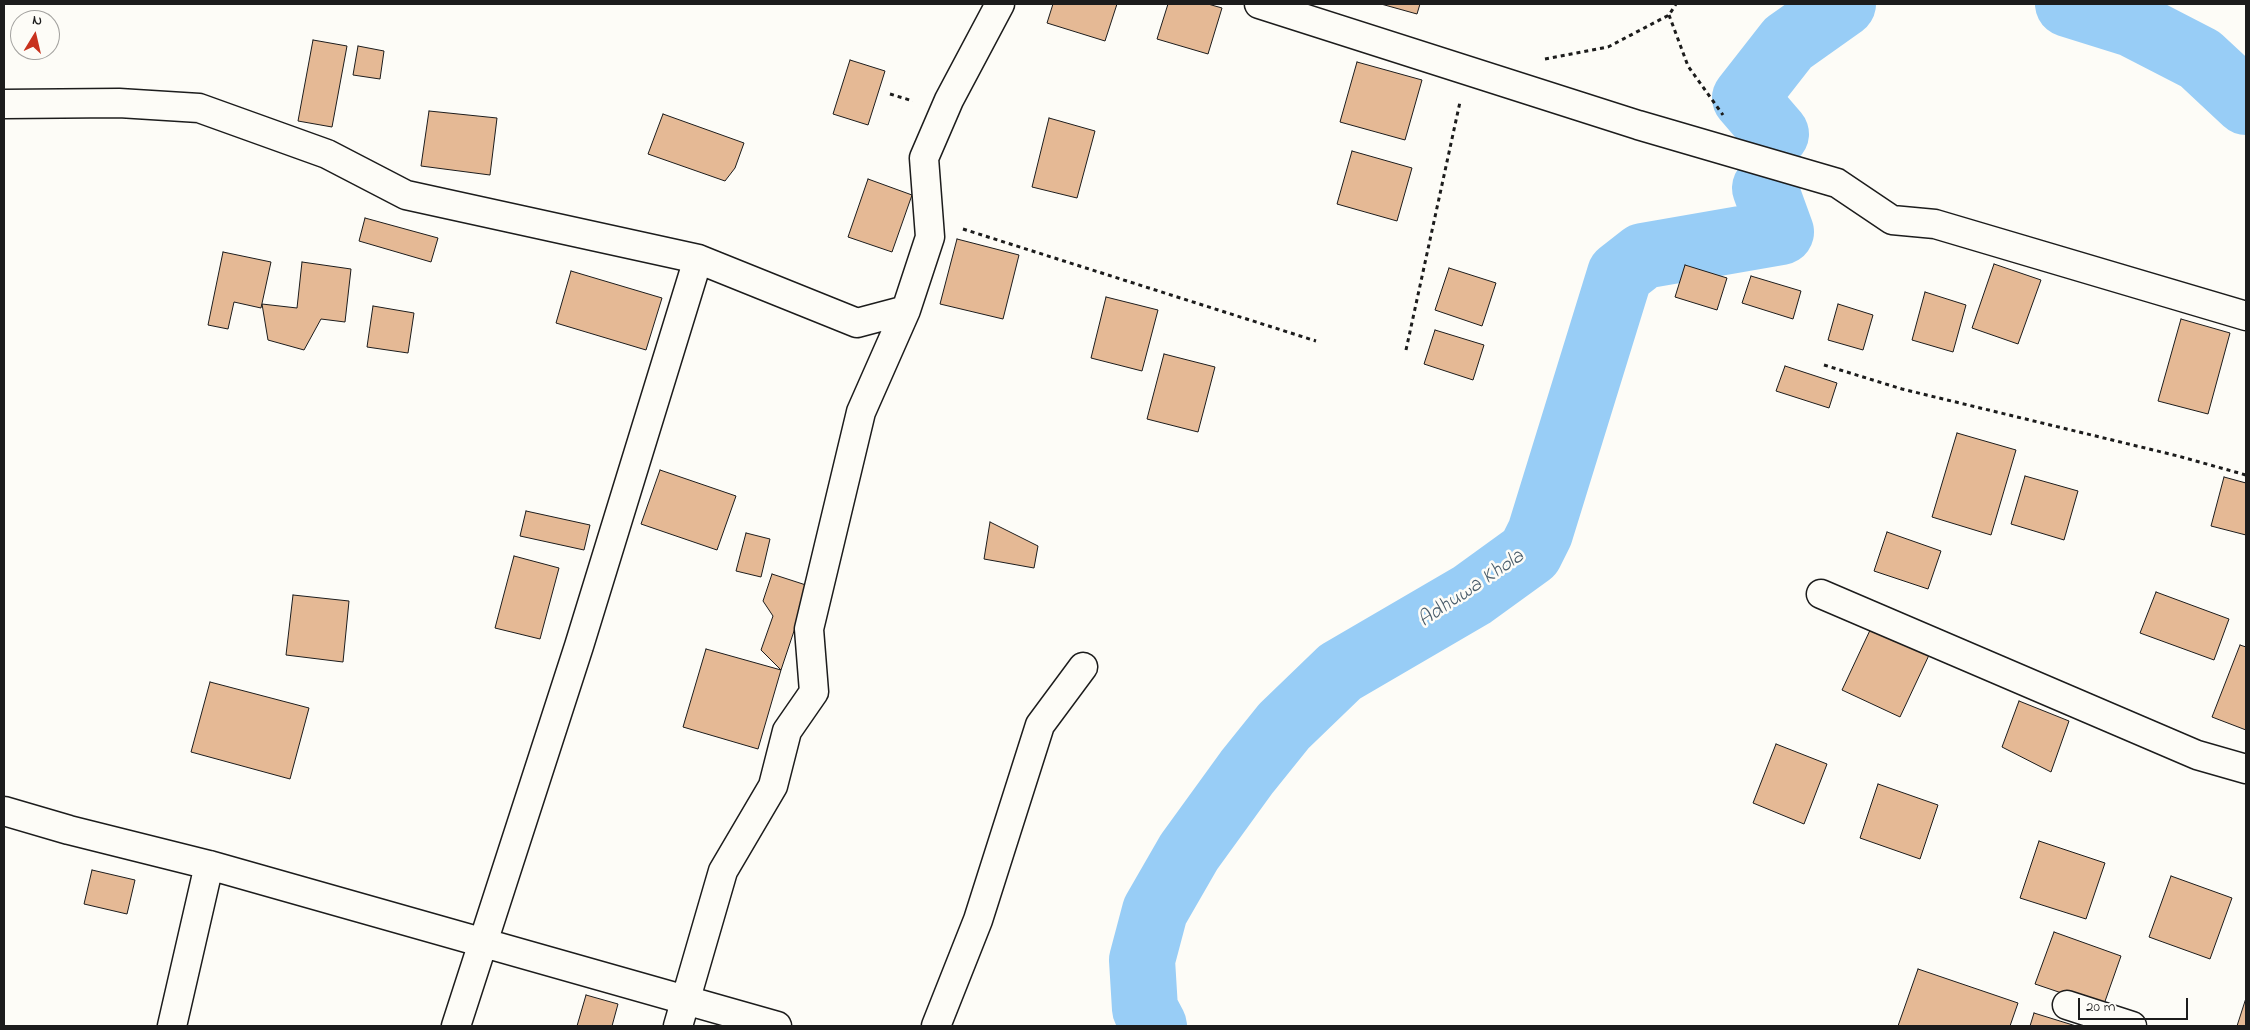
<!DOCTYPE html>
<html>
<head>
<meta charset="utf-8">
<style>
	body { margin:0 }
	#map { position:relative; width:2250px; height:1030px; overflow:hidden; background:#fdfcf7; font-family:"Indie Flower",sans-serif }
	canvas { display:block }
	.frame { position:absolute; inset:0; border:5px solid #1c1c1c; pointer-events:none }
	.north { position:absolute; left:10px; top:10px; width:50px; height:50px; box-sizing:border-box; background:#fdfcf7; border:1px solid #a3a29f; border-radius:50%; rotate:9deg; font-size:14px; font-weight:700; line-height:20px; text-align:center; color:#1c1c1c }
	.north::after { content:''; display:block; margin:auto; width:18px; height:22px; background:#c8321e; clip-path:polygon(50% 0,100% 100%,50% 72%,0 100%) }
	.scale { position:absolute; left:2078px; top:998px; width:110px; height:22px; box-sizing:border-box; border:2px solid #1c1c1c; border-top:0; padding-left:6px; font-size:15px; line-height:18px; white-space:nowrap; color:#1c1c1c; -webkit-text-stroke:4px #fdfcf7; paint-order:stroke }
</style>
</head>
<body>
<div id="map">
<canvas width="2250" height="1030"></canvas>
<div class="frame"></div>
<div class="north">N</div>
<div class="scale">20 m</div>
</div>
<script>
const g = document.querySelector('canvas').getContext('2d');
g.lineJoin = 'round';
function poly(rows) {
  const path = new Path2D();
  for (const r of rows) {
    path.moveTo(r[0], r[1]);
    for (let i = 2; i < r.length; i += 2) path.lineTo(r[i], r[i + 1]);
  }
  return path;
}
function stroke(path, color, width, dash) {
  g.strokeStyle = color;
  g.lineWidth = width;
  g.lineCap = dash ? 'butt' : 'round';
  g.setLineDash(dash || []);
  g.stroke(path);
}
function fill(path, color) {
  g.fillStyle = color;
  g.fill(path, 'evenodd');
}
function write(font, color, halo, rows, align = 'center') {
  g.font = font + ' "Indie Flower",sans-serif';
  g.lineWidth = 5;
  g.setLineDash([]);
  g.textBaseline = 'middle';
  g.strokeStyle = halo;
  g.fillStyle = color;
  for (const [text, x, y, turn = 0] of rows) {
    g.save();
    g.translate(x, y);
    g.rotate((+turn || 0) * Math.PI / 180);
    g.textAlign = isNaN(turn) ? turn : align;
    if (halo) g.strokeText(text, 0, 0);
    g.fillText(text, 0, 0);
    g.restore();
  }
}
const river = poly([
	[2068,4,2132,24,2200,59,2246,102],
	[1776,134,1745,98,1788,43,1843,4],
	[1154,1026,1145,1009,1142,960,1155,911,1189,852,1247,772,1284,726,1340,672,1472,595,1530,553,1540,533,1620,274,1643,256,1781,232,1765,188]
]);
const building = poly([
	[1053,4,1117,4,1105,41,1047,23,1053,4],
	[1168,4,1208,4,1222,8,1208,54,1157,39,1168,4],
	[1381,4,1420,4,1417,14,1381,4],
	[313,40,347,46,332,127,298,121,313,40],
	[358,46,384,51,380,79,353,75,358,46],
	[850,60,885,71,868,125,833,114,850,60],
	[1357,62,1422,80,1405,140,1340,122,1357,62],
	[429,111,497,118,490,175,421,166,429,111],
	[663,114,744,143,735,168,725,181,648,154,663,114],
	[1049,118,1095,131,1077,198,1032,187,1049,118],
	[1352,151,1412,168,1397,221,1337,204,1352,151],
	[868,179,912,195,892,252,848,237,868,179],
	[365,218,438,238,431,262,359,241,365,218],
	[957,239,1019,255,1003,319,940,304,957,239],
	[223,252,271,262,261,308,234,302,228,329,208,325,223,252],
	[302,262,351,269,345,322,321,319,304,350,268,340,262,304,297,308,302,262],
	[1994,264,2041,280,2018,344,1972,328,1994,264],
	[1685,265,1727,278,1717,310,1675,297,1685,265],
	[1449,268,1496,283,1482,326,1435,310,1449,268],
	[571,271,662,298,646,350,556,323,571,271],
	[1751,276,1801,291,1793,319,1742,303,1751,276],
	[1925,292,1966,305,1953,352,1912,340,1925,292],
	[1106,297,1158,310,1142,371,1091,358,1106,297],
	[1838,304,1873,315,1863,350,1828,340,1838,304],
	[373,306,414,313,408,353,367,347,373,306],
	[2181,319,2230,333,2208,414,2158,401,2181,319],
	[1435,330,1484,345,1473,380,1424,364,1435,330],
	[1164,354,1215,367,1198,432,1147,419,1164,354],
	[1785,366,1837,383,1829,408,1776,391,1785,366],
	[1957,433,2016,450,1991,535,1932,517,1957,433],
	[660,470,736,496,717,550,641,524,660,470],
	[2025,476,2078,491,2064,540,2011,524,2025,476],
	[2224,477,2246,483,2246,535,2211,526,2224,477],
	[526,511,590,525,584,550,520,536,526,511],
	[990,522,1038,546,1034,568,984,559,990,522],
	[1887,532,1941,551,1928,589,1874,571,1887,532],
	[746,533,770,539,761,577,736,571,746,533],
	[514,556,559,568,540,639,495,628,514,556],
	[772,574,809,586,781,670,761,650,773,616,763,601,772,574],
	[2156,592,2229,619,2214,660,2140,633,2156,592],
	[293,595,349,601,343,662,286,655,293,595],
	[1872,626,1930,653,1900,717,1842,690,1872,626],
	[2240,645,2246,647,2246,730,2212,717,2240,645],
	[706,649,781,670,758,749,683,727,706,649],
	[210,682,309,708,290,779,191,752,210,682],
	[2019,701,2069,721,2051,772,2002,747,2019,701],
	[1776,744,1827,764,1804,824,1753,803,1776,744],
	[1878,784,1938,805,1920,859,1860,838,1878,784],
	[2039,841,2105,863,2086,919,2020,898,2039,841],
	[92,870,135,880,127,914,84,904,92,870],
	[2171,876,2232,898,2210,959,2149,937,2171,876],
	[2054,932,2121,956,2103,1007,2035,984,2054,932],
	[1918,969,2018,1003,2010,1026,1898,1026,1918,969],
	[586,995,618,1004,612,1026,577,1026,586,995],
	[2246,998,2246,1026,2237,1026,2246,998],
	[2034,1013,2076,1026,2030,1026,2034,1013]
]);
const path = poly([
	[1669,15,1688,66,1723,115],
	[1545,59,1608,47,1669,15,1676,4],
	[890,94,913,101],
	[963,229,1316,341],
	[1406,350,1460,102],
	[1824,365,1902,389,2178,456,2246,475]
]);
const street = poly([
	[1259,4,1638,125,1837,183,1892,220,1935,224,2246,316],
	[4,104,119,103,199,108,327,154,406,195,698,259,857,323,906,310,930,237,924,158,949,100,1000,4],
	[1821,594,2197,755,2246,769],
	[4,811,69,830,209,865,777,1026],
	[2067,1005,2132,1026],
	[172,1026,209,865],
	[456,1026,579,646,698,259],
	[678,1026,723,871,773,786,787,731,814,692,809,629,861,412,906,310],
	[936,1026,978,920,1040,725,1083,667]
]);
const waterNames = [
	["Adhuwa Khola",1472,590,-34]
];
stroke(river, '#98cdf6', 66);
fill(building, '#e5b995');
stroke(building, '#1c1c1c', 1);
stroke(street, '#1c1c1c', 31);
stroke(path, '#1c1c1c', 3, [4, 4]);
stroke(street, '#fdfcf7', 28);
write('italic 21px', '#475a68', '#fdfcf7', waterNames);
</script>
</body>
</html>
